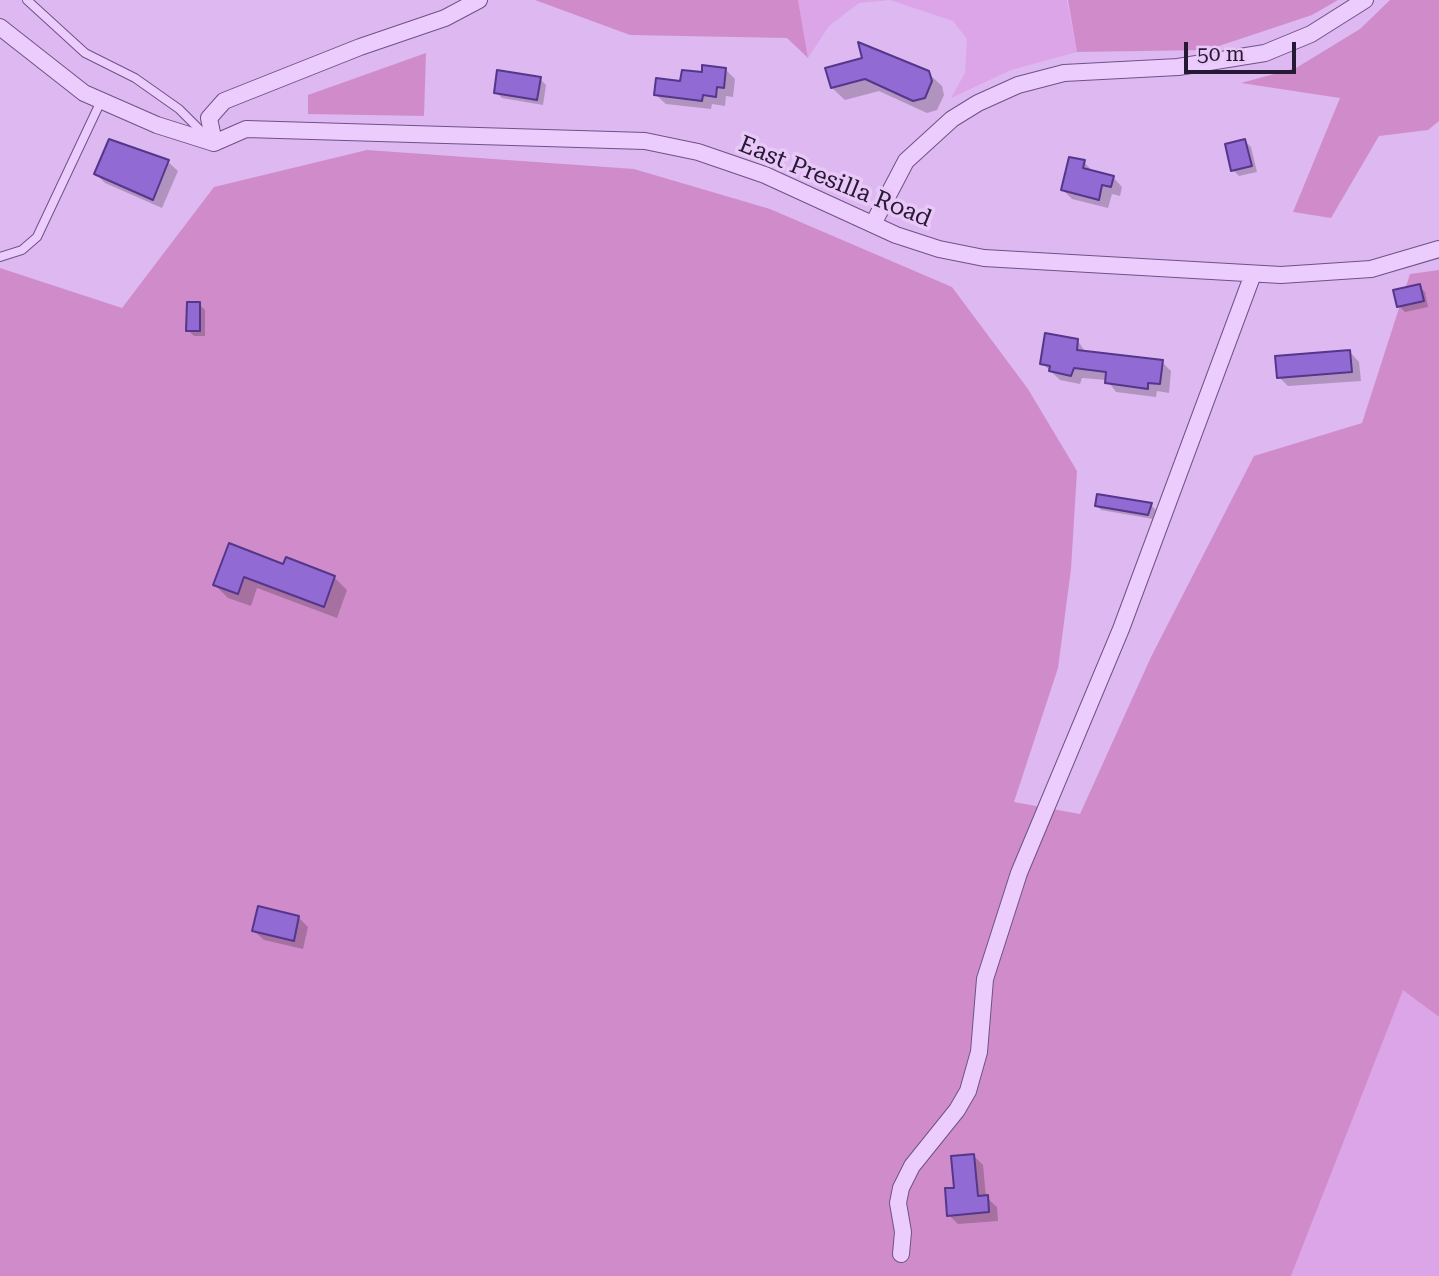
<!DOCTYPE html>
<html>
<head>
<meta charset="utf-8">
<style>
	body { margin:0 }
	#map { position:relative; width:1439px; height:1276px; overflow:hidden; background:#deb8f1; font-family:"Roboto Serif",serif }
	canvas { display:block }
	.scale { position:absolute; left:1184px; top:42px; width:112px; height:32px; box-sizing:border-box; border:4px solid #261936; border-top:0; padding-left:9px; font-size:21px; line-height:24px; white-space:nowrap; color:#261936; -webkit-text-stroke:5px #e9c8f8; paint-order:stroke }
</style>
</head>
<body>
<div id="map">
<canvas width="1439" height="1276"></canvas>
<div class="scale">50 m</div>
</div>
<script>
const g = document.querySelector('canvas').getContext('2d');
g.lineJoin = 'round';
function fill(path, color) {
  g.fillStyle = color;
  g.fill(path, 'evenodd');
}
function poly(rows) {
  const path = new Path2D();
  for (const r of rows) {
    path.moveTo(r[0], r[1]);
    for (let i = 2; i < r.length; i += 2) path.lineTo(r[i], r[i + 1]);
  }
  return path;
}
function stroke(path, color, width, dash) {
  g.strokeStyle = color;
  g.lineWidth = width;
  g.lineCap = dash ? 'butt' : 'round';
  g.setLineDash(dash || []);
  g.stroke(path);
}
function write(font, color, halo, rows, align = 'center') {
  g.font = font + ' "Roboto Serif",serif';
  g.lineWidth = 7;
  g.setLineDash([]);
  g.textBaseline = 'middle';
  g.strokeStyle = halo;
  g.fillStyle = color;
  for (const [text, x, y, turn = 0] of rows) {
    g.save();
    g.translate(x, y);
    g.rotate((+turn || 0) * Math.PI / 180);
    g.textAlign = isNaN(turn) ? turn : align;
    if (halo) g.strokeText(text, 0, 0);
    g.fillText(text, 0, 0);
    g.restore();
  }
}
const farmland = poly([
	[798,0,1067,0,1077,52,1011,70,951,98,965,73,967,39,953,21,890,0,859,3,829,26,808,58],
	[1403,989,1439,1017,1439,1276,1291,1276]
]);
const green = poly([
	[535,0,798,0,808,58,787,38,630,35],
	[1068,0,1338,0,1312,15,1207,50,1077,52],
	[1390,0,1439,0,1439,121,1428,130,1379,136,1331,218,1293,212,1340,98,1241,83,1296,68,1360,29],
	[426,53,424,116,308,114,308,95],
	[367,150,634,169,770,209,952,287,1028,389,1077,471,1071,569,1058,668,1014,802,1080,814,1151,657,1254,456,1362,423,1410,274,1439,270,1439,1017,1403,990,1291,1276,0,1276,0,268,122,308,214,187]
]);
const shadow = poly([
	[725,69,735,79,733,97,726,96,725,106,712,104,711,109,666,104,656,95,703,74],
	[827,70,928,73,942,86,944,95,937,110,927,113,879,91,845,100,832,88],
	[540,79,546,85,543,105,502,98,496,92],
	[1245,141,1251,147,1257,172,1239,176,1233,170],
	[144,151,168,162,178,171,162,208,105,183,96,174,142,155],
	[1084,162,1093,172,1113,177,1122,187,1120,196,1112,194,1108,208,1072,199,1063,190],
	[1419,286,1425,292,1428,307,1405,312,1399,306],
	[199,304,205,310,205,336,194,336,188,330],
	[1078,341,1086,353,1162,362,1171,371,1169,393,1157,391,1156,397,1116,392,1107,380,1082,378,1080,384,1060,380,1042,363],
	[1350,352,1359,362,1361,381,1288,386,1279,377],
	[1096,505,1151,505,1156,510,1153,519,1101,510],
	[230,546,284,566,334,577,347,590,337,618,257,588,251,606,228,598,215,585],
	[298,917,308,927,303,949,264,940,254,931],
	[974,1156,983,1165,986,1197,997,1207,998,1221,958,1224,949,1215]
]);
const building = poly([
	[858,42,929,71,932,81,925,98,913,101,865,79,831,88,825,68,862,58,858,42],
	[702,65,726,68,724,88,717,87,716,97,703,95,702,101,654,95,656,78,680,81,682,70,702,72,702,65],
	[497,70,541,77,537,100,494,93,497,70],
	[109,139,169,160,153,200,94,174,109,139],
	[1245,139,1252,166,1231,171,1225,144,1245,139],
	[1069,157,1085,160,1083,168,1114,176,1111,187,1102,185,1099,200,1061,190,1069,157],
	[1420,284,1424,301,1397,307,1393,290,1420,284],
	[187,302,200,302,200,331,186,331,187,302],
	[1045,333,1078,339,1077,350,1163,360,1160,384,1148,383,1148,389,1105,383,1106,372,1074,368,1071,376,1049,371,1050,366,1040,364,1045,333],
	[1350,350,1352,372,1277,378,1275,356,1350,350],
	[1097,494,1152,503,1148,515,1095,506,1097,494],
	[229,543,283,564,286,557,335,576,324,607,244,577,238,594,213,585,229,543],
	[258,906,299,916,294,941,252,931,258,906],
	[974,1154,978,1196,988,1195,989,1212,947,1216,945,1188,954,1188,951,1156,974,1154]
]);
const service = poly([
	[27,0,85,53,135,78,179,109,207,137],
	[0,257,22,250,37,237,101,101]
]);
const minor = poly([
	[0,27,84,93,157,125,214,143],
	[214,143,246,129,645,141,698,152,765,175,896,235,939,249,984,258,1281,275,1371,269,1439,249],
	[214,143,209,118,224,101,360,47,445,18,479,0],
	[873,224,906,161,952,119,978,103,1018,85,1064,73,1178,67,1265,53,1311,34,1365,0],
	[901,1254,903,1232,898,1203,901,1188,912,1166,957,1110,968,1091,979,1052,985,979,1019,873,1121,629,1253,274]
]);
const streetNames = [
	["East Presilla Road",835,182,22]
];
fill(farmland, '#dba5e8');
fill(green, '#d08cca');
fill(shadow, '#0003');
fill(building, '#926ad3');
stroke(building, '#54368a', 2);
stroke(service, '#6d5289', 10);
stroke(minor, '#6d5289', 18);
stroke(service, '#ecccfc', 8);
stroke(minor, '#ecccfc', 16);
write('24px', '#261936', '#e9c8f8', streetNames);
</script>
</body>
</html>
